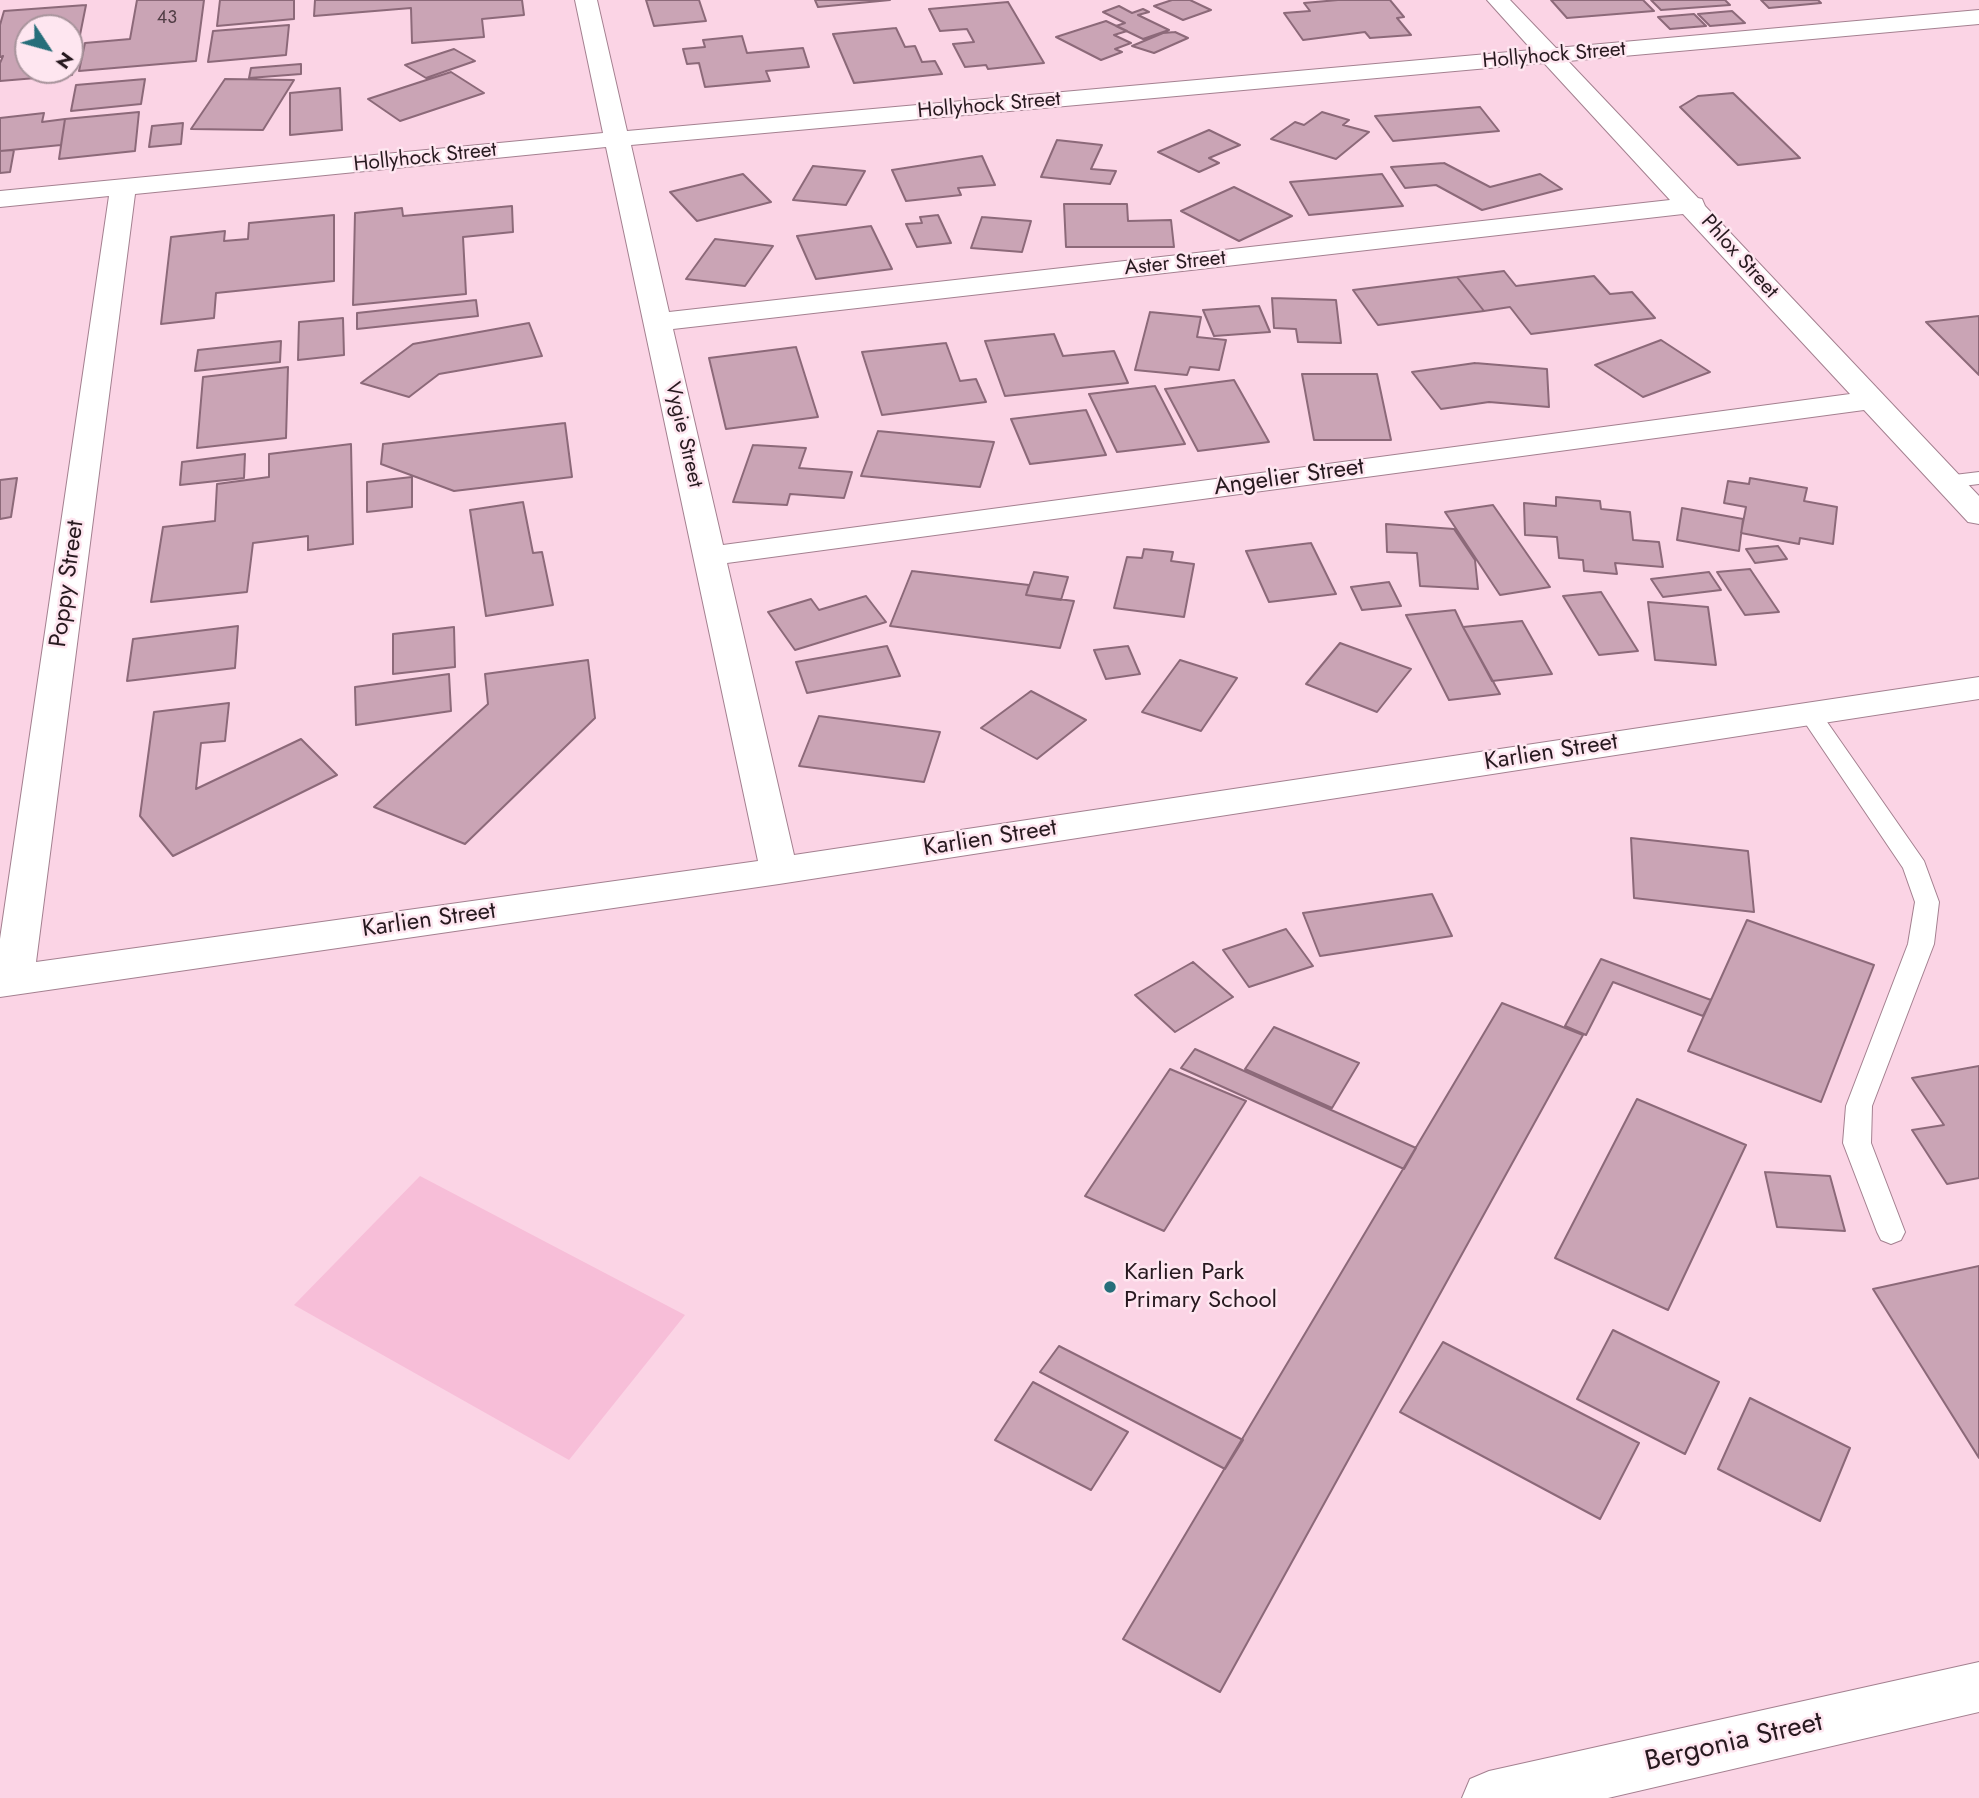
<!DOCTYPE html>
<html>
<head>
<meta charset="utf-8">
<style>
	body { margin:0 }
	#map { position:relative; width:1979px; height:1798px; overflow:hidden; background:#fbd4e5; font-family:Jost,sans-serif }
	canvas { display:block }
	.north { position:absolute; left:14px; top:14px; width:70px; height:70px; box-sizing:border-box; background:#fee6f0; border:2px solid #a8949c; border-radius:50%; rotate:126deg; font-size:19px; font-weight:700; line-height:28px; text-align:center; color:#27191f }
	.north::after { content:''; display:block; margin:auto; width:24px; height:32px; background:#266e7a; clip-path:polygon(50% 0,100% 100%,50% 72%,0 100%) }
</style>
</head>
<body>
<div id="map">
<canvas width="1979" height="1798"></canvas>
<div class="north">N</div>
</div>
<script>
const g = document.querySelector('canvas').getContext('2d');
g.lineJoin = 'round';
function fill(path, color) {
  g.fillStyle = color;
  g.fill(path, 'evenodd');
}
function poly(rows) {
  const path = new Path2D();
  for (const r of rows) {
    path.moveTo(r[0], r[1]);
    for (let i = 2; i < r.length; i += 2) path.lineTo(r[i], r[i + 1]);
  }
  return path;
}
function stroke(path, color, width, dash) {
  g.strokeStyle = color;
  g.lineWidth = width;
  g.lineCap = dash ? 'butt' : 'round';
  g.setLineDash(dash || []);
  g.stroke(path);
}
function write(font, color, halo, rows, align = 'center') {
  g.font = font + ' Jost,sans-serif';
  g.lineWidth = 5;
  g.setLineDash([]);
  g.textBaseline = 'middle';
  g.strokeStyle = halo;
  g.fillStyle = color;
  for (const [text, x, y, turn = 0] of rows) {
    g.save();
    g.translate(x, y);
    g.rotate((+turn || 0) * Math.PI / 180);
    g.textAlign = isNaN(turn) ? turn : align;
    if (halo) g.strokeText(text, 0, 0);
    g.fillText(text, 0, 0);
    g.restore();
  }
}
const green = poly([
	[420,1176,685,1315,569,1460,294,1305]
]);
const building = poly([
	[137,0,204,0,196,61,79,71,85,43,130,39,137,0],
	[220,0,294,0,294,19,217,26,220,0],
	[315,0,522,0,524,15,482,19,484,37,412,43,411,8,314,16,315,0],
	[646,0,699,0,706,21,654,26,646,0],
	[815,0,890,0,818,7,815,0],
	[1172,0,1190,0,1211,10,1183,20,1154,6,1172,0],
	[1338,0,1390,0,1404,17,1397,18,1411,35,1370,38,1365,32,1303,40,1284,13,1310,11,1304,3,1338,0],
	[1551,0,1643,0,1654,11,1567,18,1551,0],
	[1651,0,1725,0,1730,5,1661,10,1651,0],
	[1761,0,1818,0,1821,3,1769,8,1761,0],
	[1008,2,1044,63,988,69,986,65,965,67,953,44,974,42,967,29,940,31,929,9,1008,2],
	[86,5,72,75,0,81,0,63,3,56,0,57,0,25,4,11,86,5],
	[28,28,70,28,70,70,28,70,28,28],
	[1119,6,1132,13,1143,9,1149,12,1138,15,1169,30,1143,39,1116,26,1125,23,1103,12,1119,6],
	[1732,11,1745,23,1710,26,1698,14,1732,11],
	[1694,14,1706,26,1670,29,1658,17,1694,14],
	[1106,21,1127,31,1114,35,1131,43,1115,49,1122,52,1101,60,1056,37,1106,21],
	[289,25,286,55,208,62,213,31,289,25],
	[896,28,905,47,915,46,922,62,935,61,942,74,854,83,833,34,896,28],
	[1175,32,1188,38,1154,53,1132,46,1163,33,1175,32],
	[742,36,747,53,803,48,809,67,766,71,770,81,705,87,699,63,687,64,683,49,705,47,703,40,742,36],
	[454,49,475,61,426,78,405,65,454,49],
	[301,64,301,74,249,78,251,68,301,64],
	[451,72,484,93,400,121,368,99,451,72],
	[145,79,141,104,71,111,76,85,145,79],
	[225,79,294,80,263,130,191,129,225,79],
	[340,88,342,130,290,135,290,93,340,88],
	[1733,93,1800,158,1738,165,1680,107,1698,96,1733,93],
	[1480,107,1499,131,1393,141,1375,116,1480,107],
	[139,112,135,151,59,159,65,119,139,112],
	[1322,112,1349,120,1343,125,1369,132,1336,159,1271,139,1295,122,1304,125,1322,112],
	[44,113,42,122,65,119,61,145,0,151,0,118,44,113],
	[183,123,181,144,149,147,152,126,183,123],
	[1209,130,1240,145,1209,158,1219,163,1199,172,1158,152,1209,130],
	[1057,140,1102,145,1091,169,1116,171,1110,184,1041,177,1057,140],
	[14,150,10,172,0,173,0,151,14,150],
	[982,156,995,185,958,188,961,195,906,201,892,170,982,156],
	[1444,163,1490,187,1540,174,1562,189,1482,210,1436,185,1405,188,1391,167,1444,163],
	[813,166,865,171,846,205,793,200,813,166],
	[743,174,771,202,697,221,670,192,743,174],
	[1382,174,1403,206,1309,215,1290,182,1382,174],
	[1234,187,1292,216,1239,241,1181,211,1234,187],
	[1064,204,1127,204,1128,221,1171,220,1174,247,1066,247,1064,204],
	[512,206,513,232,463,237,466,294,353,305,355,213,402,208,403,216,512,206],
	[334,215,334,281,216,293,214,318,161,324,171,237,225,231,224,241,248,239,249,223,334,215],
	[938,215,951,243,917,247,906,224,922,223,920,217,938,215],
	[982,217,1031,221,1022,252,971,248,982,217],
	[871,226,892,269,816,279,797,236,871,226],
	[715,239,773,246,745,286,686,279,715,239],
	[1504,271,1516,286,1594,276,1610,294,1632,292,1655,318,1531,334,1510,307,1484,311,1457,277,1504,271],
	[1457,277,1484,311,1378,325,1353,290,1457,277],
	[1272,298,1336,300,1341,343,1298,342,1296,329,1274,328,1272,298],
	[476,300,478,316,357,329,357,313,476,300],
	[1259,306,1270,332,1214,336,1203,310,1259,306],
	[1150,312,1201,317,1197,337,1226,340,1219,370,1190,367,1187,375,1135,370,1150,312],
	[1979,316,1979,375,1926,322,1979,316],
	[343,318,344,355,298,360,299,322,343,318],
	[529,323,542,356,439,374,409,397,361,383,413,344,529,323],
	[1054,334,1063,356,1114,351,1128,383,1005,396,985,341,1054,334],
	[1661,340,1710,372,1643,397,1595,365,1661,340],
	[281,341,280,362,195,371,198,350,281,341],
	[946,343,960,381,976,379,986,402,882,415,862,352,946,343],
	[796,347,818,417,726,429,709,358,796,347],
	[1475,363,1547,369,1549,407,1489,402,1441,409,1412,372,1475,363],
	[288,367,286,438,197,448,203,377,288,367],
	[1302,374,1377,374,1391,440,1314,440,1302,374],
	[1234,380,1269,442,1198,451,1165,389,1234,380],
	[1155,386,1185,444,1117,452,1089,394,1155,386],
	[1086,410,1106,455,1030,464,1011,419,1086,410],
	[565,423,572,477,454,491,381,464,383,444,565,423],
	[878,431,994,442,980,487,861,476,878,431],
	[351,444,353,544,308,550,308,536,253,543,247,592,151,602,163,527,215,521,217,484,269,477,269,454,351,444],
	[753,445,806,448,799,468,852,472,844,498,790,494,787,505,733,502,753,445],
	[245,454,244,478,180,485,182,462,245,454],
	[412,477,412,507,367,512,367,482,412,477],
	[17,478,11,517,0,519,0,480,17,478],
	[1750,478,1807,488,1804,501,1837,507,1833,544,1800,538,1799,544,1741,533,1746,507,1724,503,1728,481,1749,484,1750,478],
	[1556,497,1600,501,1601,509,1630,512,1633,540,1659,542,1663,567,1615,563,1617,574,1584,571,1583,560,1559,558,1557,537,1525,535,1524,503,1556,506,1556,497],
	[523,502,533,553,542,552,553,605,486,616,470,510,523,502],
	[1493,505,1550,587,1500,595,1445,512,1493,505],
	[1682,508,1743,519,1739,551,1677,540,1682,508],
	[1386,524,1454,529,1475,560,1478,589,1420,586,1417,553,1387,552,1386,524],
	[1311,543,1336,594,1269,602,1246,551,1311,543],
	[1778,546,1787,559,1755,563,1746,549,1778,546],
	[1144,549,1173,552,1171,561,1194,564,1184,617,1114,608,1127,557,1142,558,1144,549],
	[1750,569,1779,612,1745,615,1717,572,1750,569],
	[912,571,1029,585,1026,595,1074,601,1060,648,890,626,912,571],
	[1034,572,1068,577,1061,600,1026,595,1034,572],
	[1709,572,1721,590,1663,597,1651,579,1709,572],
	[1389,582,1401,606,1362,610,1351,587,1389,582],
	[1601,592,1638,651,1599,655,1563,596,1601,592],
	[866,596,886,622,795,650,768,612,811,599,819,610,866,596],
	[1648,602,1708,607,1716,665,1655,660,1648,602],
	[1455,610,1463,627,1500,694,1449,700,1406,615,1455,610],
	[1522,621,1552,674,1492,681,1463,627,1522,621],
	[238,626,235,668,127,681,133,639,238,626],
	[454,627,455,667,393,674,393,634,454,627],
	[1340,643,1411,669,1377,712,1306,684,1340,643],
	[887,646,900,676,807,693,796,662,887,646],
	[1128,646,1140,674,1106,679,1094,650,1128,646],
	[588,660,595,718,465,844,374,807,488,704,485,674,588,660],
	[1180,660,1237,678,1201,731,1142,712,1180,660],
	[449,674,451,711,356,725,355,687,449,674],
	[1031,691,1086,720,1037,759,981,728,1031,691],
	[229,703,225,741,201,743,196,789,301,739,337,775,173,856,140,816,154,712,229,703],
	[819,716,940,732,924,782,799,766,819,716],
	[1631,838,1748,851,1754,912,1634,898,1631,838],
	[1432,894,1452,936,1320,956,1303,913,1432,894],
	[1747,920,1874,965,1821,1102,1688,1051,1747,920],
	[1286,929,1313,966,1249,987,1223,950,1286,929],
	[1601,959,1711,1000,1703,1016,1613,982,1586,1035,1565,1026,1601,959],
	[1193,962,1233,997,1175,1032,1135,995,1193,962],
	[1502,1003,1583,1035,1220,1692,1123,1639,1502,1003],
	[1274,1027,1359,1063,1332,1108,1245,1069,1274,1027],
	[1195,1049,1416,1148,1404,1169,1181,1068,1195,1049],
	[1979,1066,1979,1178,1947,1184,1912,1130,1944,1125,1912,1078,1979,1066],
	[1170,1069,1246,1101,1164,1231,1085,1196,1170,1069],
	[1637,1099,1746,1145,1668,1310,1555,1258,1637,1099],
	[1765,1172,1830,1176,1845,1231,1777,1227,1765,1172],
	[1979,1266,1979,1458,1873,1289,1979,1266],
	[1613,1330,1719,1382,1685,1454,1577,1399,1613,1330],
	[1443,1342,1639,1443,1600,1519,1400,1412,1443,1342],
	[1059,1346,1243,1440,1225,1469,1040,1372,1059,1346],
	[1033,1382,1128,1432,1091,1490,995,1440,1033,1382],
	[1750,1398,1850,1448,1820,1521,1718,1469,1750,1398]
]);
const lane = poly([
	[1979,472,1979,484,1946,488,1936,482,1946,476,1979,472],
	[1810,707,1818,709,1924,861,1939,902,1934,944,1872,1106,1871,1143,1905,1232,1901,1240,1891,1244,1881,1240,1877,1232,1843,1143,1846,1106,1908,944,1915,902,1903,868,1799,714,1802,709,1810,707]
]);
const street = poly([
	[575,0,597,0,627,131,1532,50,1487,0,1510,0,1556,48,1979,10,1979,24,1568,61,1698,198,1702,199,1705,206,1979,496,1979,524,1968,522,1864,410,727,563,794,855,1979,677,1979,699,779,884,0,997,0,939,109,196,0,207,0,191,603,133,575,0],
	[1544,63,1670,200,669,312,631,145,1544,63],
	[606,147,758,861,36,962,135,194,606,147],
	[1683,214,1850,394,723,545,673,329,1683,214],
	[1979,1662,1979,1712,1608,1798,1462,1798,1470,1779,1489,1771,1979,1662]
]);
const markers = [
	[1110,1287,7,"#266e7a"]
];
const farNumbernames = [
	["43",167,19]
];
const farStreetnames = [
	["Hollyhock Street",1554,56,-5],
	["Hollyhock Street",989,106,-5],
	["Hollyhock Street",425,158,-6],
	["Phlox Street",1739,257,48],
	["Aster Street",1175,264,-6],
	["Vygie Street",683,435,77]
];
const streetNames = [
	["Angelier Street",1289,478,-8],
	["Poppy Street",68,584,-82],
	["Karlien Street",1551,753,-9],
	["Karlien Street",990,839,-9],
	["Karlien Street",429,921,-8]
];
const poiNames = [
	["Karlien Park",1124,1273],
	["Primary School",1124,1301]
];
const nearStreetnames = [
	["Bergonia Street",1734,1743,-13]
];
fill(green, '#f7bed8');
fill(building, '#caa4b5');
stroke(building, '#8c6979', 2);
stroke(lane, '#a48090', 2);
stroke(street, '#a48090', 2);
fill(lane, '#fff');
fill(street, '#fff');
for (const [x, y, r, color] of markers) {
  const dot = new Path2D();
  dot.arc(x, y, r, 0, 2 * Math.PI);
  g.fillStyle = color;
  g.fill(dot);
  stroke(dot, '#fee6f0', 2.5);
}
write('18px', '#503c44', null, farNumbernames);
write('21px', '#27191f', '#fee6f0', farStreetnames);
write('24px', '#27191f', '#fee6f0', streetNames);
write('24px', '#27191f', '#fee6f0', poiNames, 'left');
write('28px', '#27191f', '#fee6f0', nearStreetnames);
</script>
</body>
</html>
